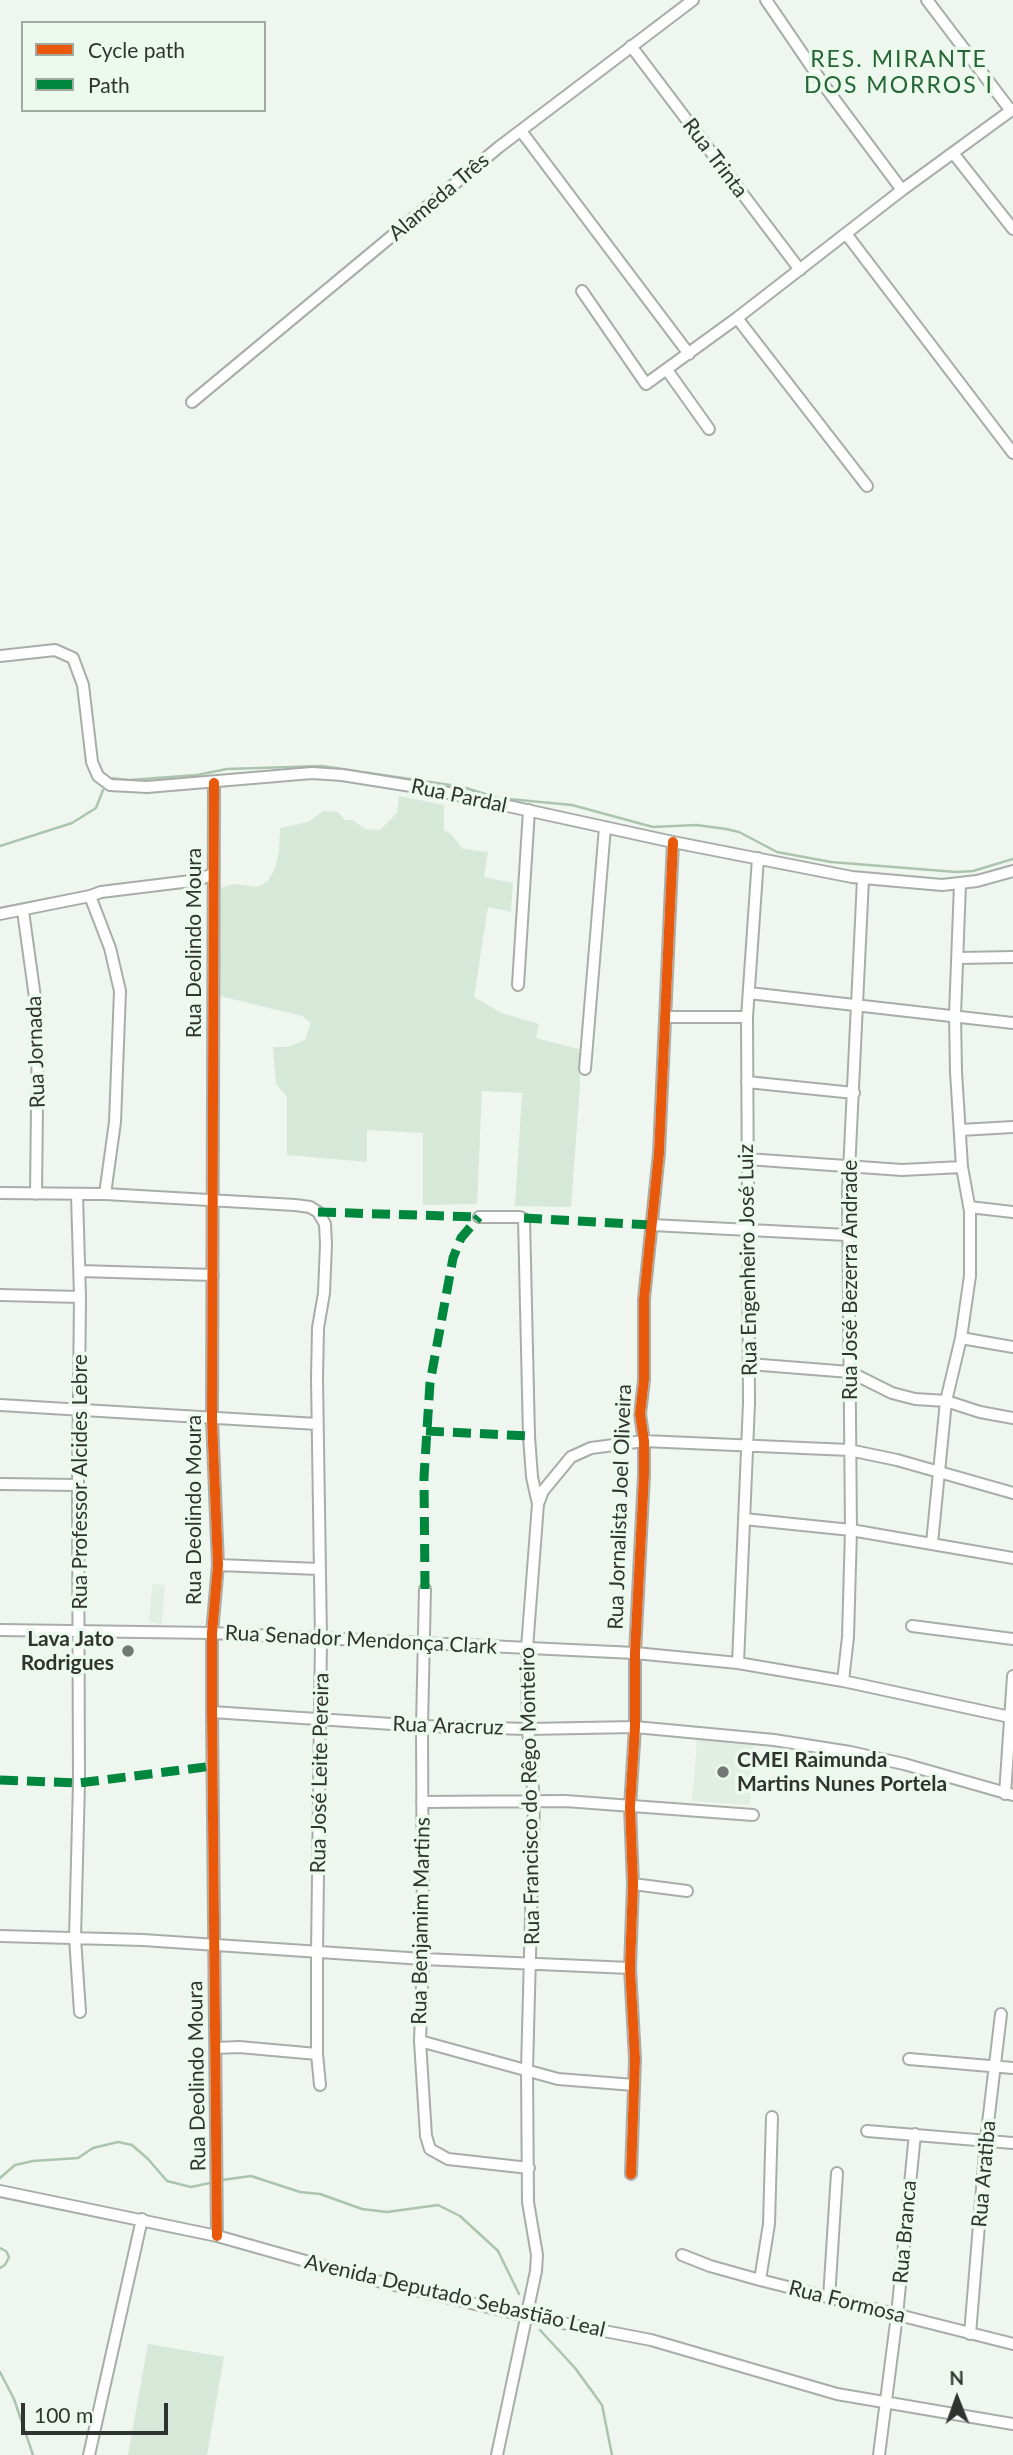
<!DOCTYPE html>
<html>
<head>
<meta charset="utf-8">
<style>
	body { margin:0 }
	#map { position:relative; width:1013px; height:2455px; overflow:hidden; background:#eff6f0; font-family:Lato,sans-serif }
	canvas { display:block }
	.legend { position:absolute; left:21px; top:21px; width:245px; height:91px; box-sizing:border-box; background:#ecf9ed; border:2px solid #a0aaa1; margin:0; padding:9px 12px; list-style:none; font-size:21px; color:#2f3430 }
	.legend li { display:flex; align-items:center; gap:14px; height:35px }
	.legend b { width:35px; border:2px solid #a0aaa1 }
	.north { position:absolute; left:922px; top:2364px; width:70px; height:70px; -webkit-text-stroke:5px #ecf9ed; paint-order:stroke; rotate:359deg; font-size:19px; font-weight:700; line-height:28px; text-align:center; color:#2f3430 }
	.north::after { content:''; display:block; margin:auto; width:24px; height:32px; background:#2f3430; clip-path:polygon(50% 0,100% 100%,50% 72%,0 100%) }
	.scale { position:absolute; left:21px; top:2403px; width:147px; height:32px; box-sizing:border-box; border:4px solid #2f3430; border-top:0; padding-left:9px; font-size:21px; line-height:24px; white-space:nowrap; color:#2f3430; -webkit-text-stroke:5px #ecf9ed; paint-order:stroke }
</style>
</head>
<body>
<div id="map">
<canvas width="1013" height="2455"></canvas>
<ul class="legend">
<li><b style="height:9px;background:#e8590c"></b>Cycle path</li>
<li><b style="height:9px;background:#00873e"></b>Path</li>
</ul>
<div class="north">N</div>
<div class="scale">100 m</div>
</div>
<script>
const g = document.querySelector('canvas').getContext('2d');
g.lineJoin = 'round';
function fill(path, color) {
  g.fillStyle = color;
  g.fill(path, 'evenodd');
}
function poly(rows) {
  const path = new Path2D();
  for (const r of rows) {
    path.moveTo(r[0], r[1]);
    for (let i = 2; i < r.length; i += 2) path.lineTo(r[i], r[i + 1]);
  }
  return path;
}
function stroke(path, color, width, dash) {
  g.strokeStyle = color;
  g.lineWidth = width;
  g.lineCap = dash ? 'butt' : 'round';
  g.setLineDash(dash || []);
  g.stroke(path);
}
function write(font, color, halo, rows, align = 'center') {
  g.font = font + ' Lato,sans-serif';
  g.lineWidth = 7;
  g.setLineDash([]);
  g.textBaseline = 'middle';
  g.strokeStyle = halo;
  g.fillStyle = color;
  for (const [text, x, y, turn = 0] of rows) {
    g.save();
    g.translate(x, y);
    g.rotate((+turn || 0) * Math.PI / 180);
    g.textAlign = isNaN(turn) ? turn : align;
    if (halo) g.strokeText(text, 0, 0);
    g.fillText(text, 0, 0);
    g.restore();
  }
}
const built = poly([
	[152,1584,165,1585,162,1624,149,1622],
	[697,1739,754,1743,750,1805,692,1801]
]);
const green = poly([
	[399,796,444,805,444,830,451,834,463,849,488,852,484,877,513,883,511,912,488,907,474,997,501,1013,539,1024,536,1038,579,1049,580,1086,571,1207,515,1206,522,1093,482,1091,477,1204,423,1205,423,1133,367,1130,367,1162,287,1155,287,1097,276,1084,273,1047,288,1047,305,1040,311,1023,302,1016,220,996,218,889,233,884,258,887,268,881,275,868,279,852,280,828,308,822,323,811,338,812,345,820,353,820,365,829,380,830,397,813],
	[148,2344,224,2357,207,2455,128,2455]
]);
const stream = poly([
	[109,778,130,780,197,775,227,769,322,766,450,785],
	[466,788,498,798,572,805,653,827,696,825,726,829,739,832,777,852,831,862,956,872,973,871,1013,859],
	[0,846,72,823,96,808,103,790],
	[0,2178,15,2165,33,2161,78,2158,93,2148,118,2142,132,2145,148,2159,167,2181,191,2187,210,2183],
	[222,2180,251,2176,300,2192,320,2194,362,2209,387,2212,438,2205,460,2216,498,2251,519,2294],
	[0,2248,6,2251,9,2257,5,2265,0,2268],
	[540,2330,575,2368,602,2405,612,2455],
	[0,2372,14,2399,33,2455]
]);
const minor = poly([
	[766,0,826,88,902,190],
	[927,0,1011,111],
	[631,46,800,270],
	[521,131,689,354],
	[953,153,1013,229],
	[847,235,1013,453],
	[582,291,646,384,737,318,902,190,1013,109],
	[737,318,867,486],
	[667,370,709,429],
	[192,402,499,147,693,0],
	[0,656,55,650,73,658,83,685,92,762,98,776,110,785,147,787,312,773,342,775,430,789,673,842,852,877,942,885,977,881,1013,871],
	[214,783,212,1419,218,1565,212,1633,212,1712,217,2236],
	[90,896,110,948,120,991,115,1122,105,1194],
	[23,911,38,1019,36,1194],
	[0,914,90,896,101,892,199,880,212,874],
	[959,958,1013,957],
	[518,985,529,810],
	[749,993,1013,1023],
	[667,1017,747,1017],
	[585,1069,605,827],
	[747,1082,854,1093],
	[960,1130,1013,1127],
	[747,1159,902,1170,962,1167],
	[0,1193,105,1194,295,1205,310,1207,318,1212,325,1224,326,1244,324,1293,318,1328,317,1378,321,1639,317,1953,317,2054,320,2085],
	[77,1195,80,1297,78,1485,79,1783,75,1938,80,2012],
	[969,1207,1013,1212],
	[479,1217,520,1217,524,1219,529,1436,532,1477,538,1504,527,1648,528,1729,534,1802,527,2070,528,2202,537,2255,536,2271,497,2455],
	[652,1225,847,1235],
	[80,1271,213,1275],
	[0,1295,80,1297],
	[961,1338,1013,1347],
	[749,1364,850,1372,892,1393,915,1399,946,1401,980,1412,1013,1418],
	[0,1405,317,1424],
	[0,1484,78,1485],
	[538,1504,543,1491,571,1457,591,1448,644,1441,849,1450,897,1460,1013,1493],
	[744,1519,851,1530,1013,1558],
	[932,1543,946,1401,961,1338,970,1276,970,1211,962,1167,956,1072,955,1015,960,884],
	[218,1565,319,1569],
	[425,1589,422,1726,423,1959,420,2041,426,2136,430,2149,448,2159,529,2168],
	[912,1626,1013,1639],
	[0,1630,212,1633,635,1653,738,1663,843,1681,1010,1717],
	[738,1663,749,1403,747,1017,758,858],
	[843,1681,848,1637,851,1530,848,1192,863,879],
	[212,1712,422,1726,528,1729,635,1727,774,1740,850,1752,904,1764,1013,1795],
	[1005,1794,1013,1676],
	[422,1802,565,1801,753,1815],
	[633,1884,687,1891],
	[0,1936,143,1940,423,1959,630,1968],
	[420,2041,558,2079,634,2085],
	[216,2048,239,2047,317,2054],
	[909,2059,1013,2068],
	[867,2131,1013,2143],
	[631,2174,635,2059,630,1968,633,1884,630,1807,635,1727,635,1653,644,1475,644,1441,640,1414,644,1380,644,1299,659,1153,673,842],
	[0,2191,217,2236,369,2279,526,2316,651,2340,837,2394,1013,2424],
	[682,2255,710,2266,760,2280,1013,2344],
	[760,2280,769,2224,772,2117],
	[829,2298,837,2173],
	[970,2334,986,2140,1001,2014],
	[89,2455,142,2219],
	[879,2455,897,2315,915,2134]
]);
const quiet = poly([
	[318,1212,479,1217],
	[524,1218,652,1225],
	[426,1431,529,1436],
	[425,1589,424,1477,430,1383,453,1258,461,1238,479,1217],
	[0,1780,79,1783,213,1766]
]);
const cycleway = poly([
	[214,783,212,1419,218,1565,212,1633,212,1712,217,2236],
	[631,2174,635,2059,630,1968,633,1884,630,1807,635,1727,635,1653,644,1475,644,1441,640,1414,644,1380,644,1299,659,1153,673,842]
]);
const markers = [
	[128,1651,7,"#727873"],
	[723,1772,7,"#727873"]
];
const streetNames = [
	["Rua Trinta",715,158,53],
	["Alameda Três",439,197,-40],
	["Rua Pardal",459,796,12],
	["Rua Deolindo Moura",194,943,-90],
	["Rua Jornada",36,1052,-92],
	["Rua Engenheiro José Luiz",748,1260,-91],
	["Rua José Bezerra Andrade",850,1280,-90],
	["Rua Professor Alcides Lebre",80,1482,-90],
	["Rua Jornalista Joel Oliveira",620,1507,-88],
	["Rua Deolindo Moura",194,1510,-90],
	["Rua Senador Mendonça Clark",361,1640,3],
	["Rua Aracruz",448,1726,2],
	["Rua José Leite Pereira",320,1773,-89],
	["Rua Francisco do Rêgo Monteiro",530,1796,-91],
	["Rua Benjamim Martins",421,1921,-89],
	["Rua Deolindo Moura",197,2076,-91],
	["Rua Aratiba",984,2174,-85],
	["Rua Branca",905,2232,-85],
	["Avenida Deputado Sebastião Leal",455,2296,13],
	["Rua Formosa",847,2302,14]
];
const poiNames = [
	["Lava Jato",114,1639],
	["Rodrigues",114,1663],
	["CMEI Raimunda",737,1760,"left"],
	["Martins Nunes Portela",737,1784,"left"]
];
const neighbourhoodNames = [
	["RES. MIRANTE",899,60],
	["DOS MORROS I",899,86]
];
fill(built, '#e1efe3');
fill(green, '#d6e8d8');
stroke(stream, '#aac5ae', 2.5);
stroke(minor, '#a8ada8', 14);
stroke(minor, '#fdfefd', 10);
stroke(quiet, '#00873e', 9, [18, 9]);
stroke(cycleway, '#e8590c', 10);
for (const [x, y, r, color] of markers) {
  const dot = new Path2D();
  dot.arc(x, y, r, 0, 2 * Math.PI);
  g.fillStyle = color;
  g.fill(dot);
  stroke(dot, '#ecf9ed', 2.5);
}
write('21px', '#2f3430', '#ecf9ed', streetNames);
write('bold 21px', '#2f3430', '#ecf9ed', poiNames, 'right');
g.letterSpacing = '2px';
write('23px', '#266636', '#ecf9ed', neighbourhoodNames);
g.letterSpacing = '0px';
</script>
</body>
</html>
